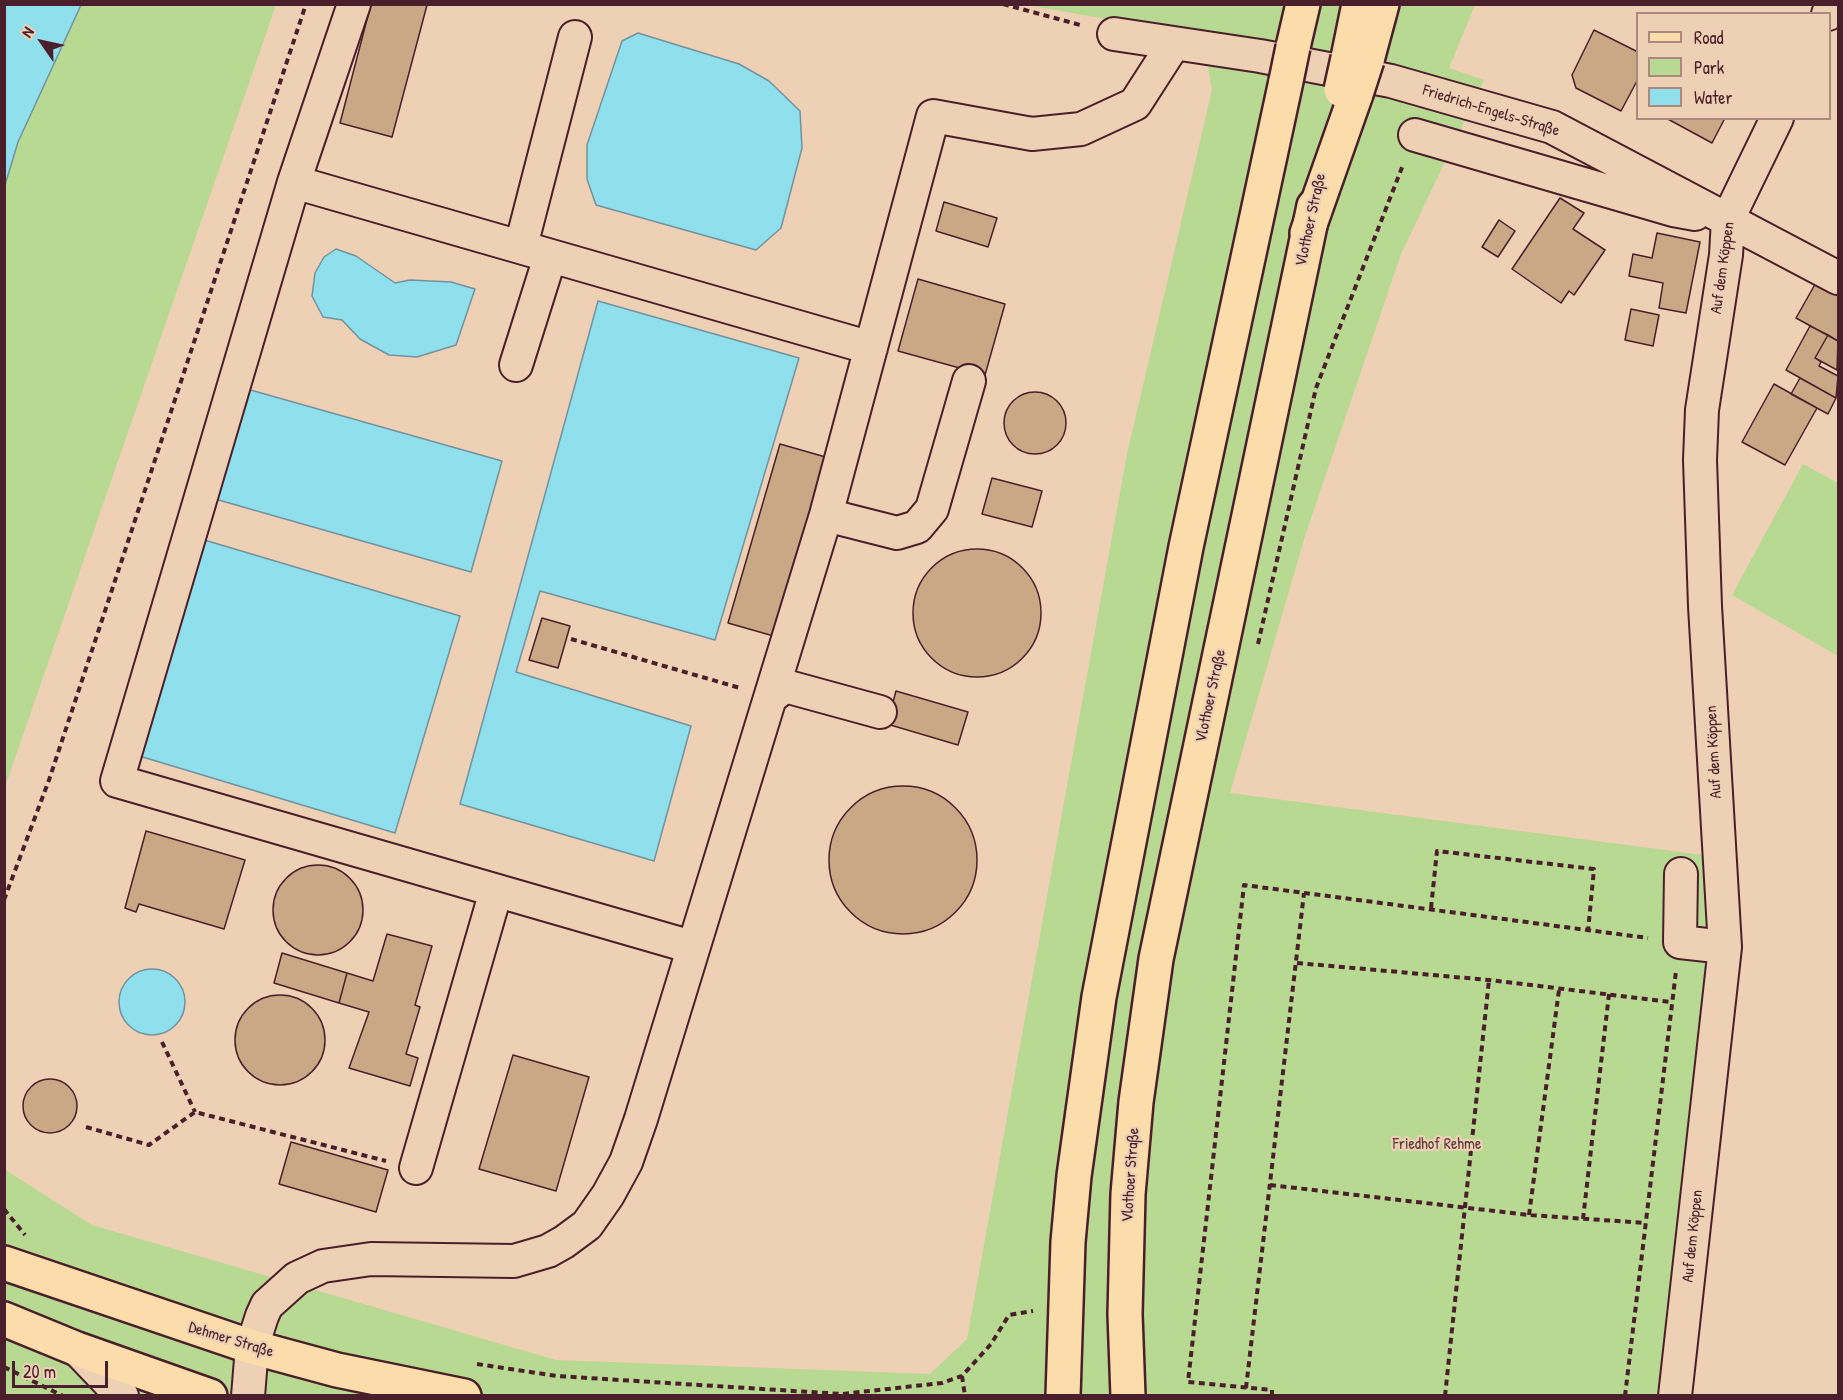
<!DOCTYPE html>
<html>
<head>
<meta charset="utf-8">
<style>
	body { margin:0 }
	#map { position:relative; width:1843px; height:1400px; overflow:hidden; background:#eed0b5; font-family:"Patrick Hand",sans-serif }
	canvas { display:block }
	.frame { position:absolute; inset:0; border:6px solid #4a1f2b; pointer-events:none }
	.legend { position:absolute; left:1636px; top:12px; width:195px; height:108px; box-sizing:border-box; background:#eed0b5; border:2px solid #ac897e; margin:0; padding:8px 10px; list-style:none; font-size:18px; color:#4a1f2b }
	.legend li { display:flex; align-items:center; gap:12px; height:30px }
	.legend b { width:30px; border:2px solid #ac897e }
	.north { position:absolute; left:12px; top:12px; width:60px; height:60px; -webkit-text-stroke:4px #eed0b5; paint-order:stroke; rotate:304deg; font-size:16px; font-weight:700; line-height:24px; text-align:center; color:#4a1f2b }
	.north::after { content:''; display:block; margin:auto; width:21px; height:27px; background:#4a1f2b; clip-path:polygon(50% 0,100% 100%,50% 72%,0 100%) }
	.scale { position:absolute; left:12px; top:1361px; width:96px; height:27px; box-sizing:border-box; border:3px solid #4a1f2b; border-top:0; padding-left:8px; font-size:18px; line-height:21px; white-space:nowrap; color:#4a1f2b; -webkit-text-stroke:4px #eed0b5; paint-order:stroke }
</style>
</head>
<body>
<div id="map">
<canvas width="1843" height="1400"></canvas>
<div class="frame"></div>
<ul class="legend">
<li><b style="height:8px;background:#fbddab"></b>Road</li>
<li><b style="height:16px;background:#b7d992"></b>Park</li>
<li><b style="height:16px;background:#8fdfec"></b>Water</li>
</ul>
<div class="north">N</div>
<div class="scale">20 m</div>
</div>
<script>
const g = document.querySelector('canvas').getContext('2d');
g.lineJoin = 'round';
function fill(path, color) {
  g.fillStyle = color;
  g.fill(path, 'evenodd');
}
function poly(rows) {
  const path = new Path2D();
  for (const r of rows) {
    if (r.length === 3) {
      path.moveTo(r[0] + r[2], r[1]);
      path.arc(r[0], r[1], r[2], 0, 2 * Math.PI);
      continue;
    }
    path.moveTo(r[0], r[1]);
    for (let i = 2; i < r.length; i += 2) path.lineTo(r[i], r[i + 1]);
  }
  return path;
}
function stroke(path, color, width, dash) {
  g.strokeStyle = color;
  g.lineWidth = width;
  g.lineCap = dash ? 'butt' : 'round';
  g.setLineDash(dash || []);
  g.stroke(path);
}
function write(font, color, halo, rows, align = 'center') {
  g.font = font + ' "Patrick Hand",sans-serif';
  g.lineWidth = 4.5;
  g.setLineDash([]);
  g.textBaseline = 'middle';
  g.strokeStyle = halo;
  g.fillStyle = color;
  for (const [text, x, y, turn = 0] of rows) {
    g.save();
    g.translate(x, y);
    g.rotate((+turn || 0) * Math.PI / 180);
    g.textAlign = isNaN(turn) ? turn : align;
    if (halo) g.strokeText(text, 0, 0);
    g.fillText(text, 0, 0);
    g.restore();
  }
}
const green = poly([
	[81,5,276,5,5,787,4,185,18,142],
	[1027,5,1475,5,1449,68,1484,80,1401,254,1306,533,1230,793,1703,855,1709,969,1659,1395,5,1395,4,1169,92,1225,556,1360,930,1374,967,1339,1127,454,1212,90,1203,36],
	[1803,464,1838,483,1838,656,1732,595]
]);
const water = poly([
	[5,4,81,5,18,142,5,185,5,4],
	[638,33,739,64,769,81,800,111,802,148,781,228,756,250,596,205,587,179,587,145,622,41,638,33],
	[336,249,356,256,395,283,410,280,451,282,475,289,456,345,417,357,389,355,360,339,342,320,323,317,312,296,315,273,324,257,336,249],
	[598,301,799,358,715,640,540,591,516,672,691,726,654,861,460,804,598,301],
	[247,389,502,461,471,572,215,499,247,389],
	[201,539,460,616,395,833,136,755,201,539],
	[152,1002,33]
]);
const building = poly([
	[371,4,427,5,392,137,340,123,371,4],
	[1594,30,1638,52,1638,79,1621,111,1576,88,1572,75,1594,30],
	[1666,118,1725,118,1712,143,1666,118],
	[1560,198,1584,213,1573,229,1605,250,1574,295,1569,291,1561,303,1512,269,1560,198],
	[944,202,997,218,988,247,936,231,944,202],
	[1499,220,1515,231,1498,257,1482,247,1499,220],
	[1657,233,1700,242,1686,313,1659,308,1663,283,1629,276,1633,254,1652,258,1657,233],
	[1822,272,1838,281,1838,341,1796,318,1822,272],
	[918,279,1005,304,985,375,898,351,918,279],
	[1631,309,1659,315,1653,346,1625,340,1631,309],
	[1810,326,1828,335,1815,358,1821,362,1819,366,1838,376,1836,398,1786,370,1810,326],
	[1828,335,1838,341,1837,370,1815,358,1828,335],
	[1800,378,1836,398,1828,414,1791,394,1800,378],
	[1774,384,1817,408,1785,465,1742,442,1774,384],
	[1035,423,31],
	[780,444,829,458,777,637,728,623,780,444],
	[992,478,1042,491,1032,527,982,514,992,478],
	[977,613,64],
	[542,618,570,626,558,668,529,660,542,618],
	[896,691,968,712,958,745,887,724,896,691],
	[903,860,74],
	[146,831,245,860,224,929,139,904,136,912,125,908,146,831],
	[318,910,45],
	[387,934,432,946,415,1005,420,1007,406,1054,418,1058,410,1086,349,1068,369,1012,339,1003,347,973,373,981,387,934],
	[282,953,347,973,339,1003,274,983,282,953],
	[280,1040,45],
	[513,1055,589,1077,556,1191,479,1169,513,1055],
	[50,1106,27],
	[291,1142,388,1170,376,1212,279,1184,291,1142]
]);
const path = poly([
	[1003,4,1084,26],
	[571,639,740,688],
	[1258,644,1316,388,1403,165],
	[4,900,49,780,306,4],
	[1431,908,1437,851,1594,869,1588,931],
	[1297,963,1489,980,1671,1002],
	[162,1042,195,1112],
	[86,1127,149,1145,195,1112,386,1161],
	[1270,1185,1529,1215,1646,1223],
	[4,1209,25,1235],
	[1529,1215,1559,990],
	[1583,1219,1609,994],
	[477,1364,557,1376,842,1394,942,1383,962,1376,991,1344,1009,1315,1033,1311],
	[4,1367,63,1396],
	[962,1376,965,1396],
	[1246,1388,1304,893],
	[1272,1396,1272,1390,1188,1382,1244,885,1648,938],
	[1445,1396,1489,980],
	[1625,1396,1676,971]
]);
const minor = poly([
	[354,4,294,182,871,348],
	[1828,14,1833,4],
	[1114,34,1260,56,1391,81,1552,127,1838,278],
	[1415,135,1673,210,1695,214],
	[294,182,117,781,692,947],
	[521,246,575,37],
	[516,365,550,257],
	[826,515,897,533,917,527,932,509,969,381],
	[771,697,785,686,880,712],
	[1681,874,1680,942,1725,947],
	[416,1168,496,891],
	[77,1349,122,1396],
	[248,1396,252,1347,262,1316,267,1305,297,1278,323,1266,371,1259,514,1261,548,1251,564,1242,587,1225,608,1195,626,1162,641,1119,826,515,933,116,1032,134,1081,129,1135,104,1173,45],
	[1675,1396,1725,947,1705,606,1700,460,1702,410,1726,255,1728,219,1777,118]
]);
const major = poly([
	[1293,47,1303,4],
	[1348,58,1359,4],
	[4,1263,252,1347,337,1370,464,1396],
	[4,1319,77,1349,210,1396],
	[1063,1396,1068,1242,1074,1176,1099,997,1186,547,1286,81],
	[1128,1396,1125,1314,1128,1194,1136,1102,1156,959,1314,206]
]);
const highway = poly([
	[1367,60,1382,4],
	[1307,233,1356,94]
]);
const majorBridge = poly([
	[1286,81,1293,47],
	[1341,90,1348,58]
]);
const highwayBridge = poly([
	[1356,94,1367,60]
]);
const streetNames = [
	["Friedrich-Engels-Straße",1491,111,17],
	["Vlothoer Straße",1311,220,-78],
	["Auf dem Köppen",1723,268,-82],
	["Vlothoer Straße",1211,696,-78],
	["Auf dem Köppen",1714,752,-93],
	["Vlothoer Straße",1131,1175,-86],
	["Auf dem Köppen",1693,1236,-84],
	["Dehmer Straße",231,1340,17]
];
const parkNames = [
	["Friedhof Rehme",1437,1145]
];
fill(green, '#b7d992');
fill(water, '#8fdfec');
stroke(water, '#73929f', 1.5);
fill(building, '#c9a886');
stroke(building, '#4a1f2b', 1.5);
stroke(minor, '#4a1f2b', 36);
stroke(major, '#4a1f2b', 38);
stroke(highway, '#4a1f2b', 38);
stroke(path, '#4a1f2b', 4, [6, 4.5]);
stroke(minor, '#eed0b5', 32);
stroke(major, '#fbddab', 33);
stroke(highway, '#fbddab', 33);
stroke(majorBridge, '#4a1f2b', 38, []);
stroke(highwayBridge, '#4a1f2b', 38, []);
stroke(majorBridge, '#fbddab', 33);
stroke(highwayBridge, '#fbddab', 33);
write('16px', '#4a1f2b', '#eed0b5', streetNames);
write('16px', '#5a3b3a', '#eed0b5', parkNames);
</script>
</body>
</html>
